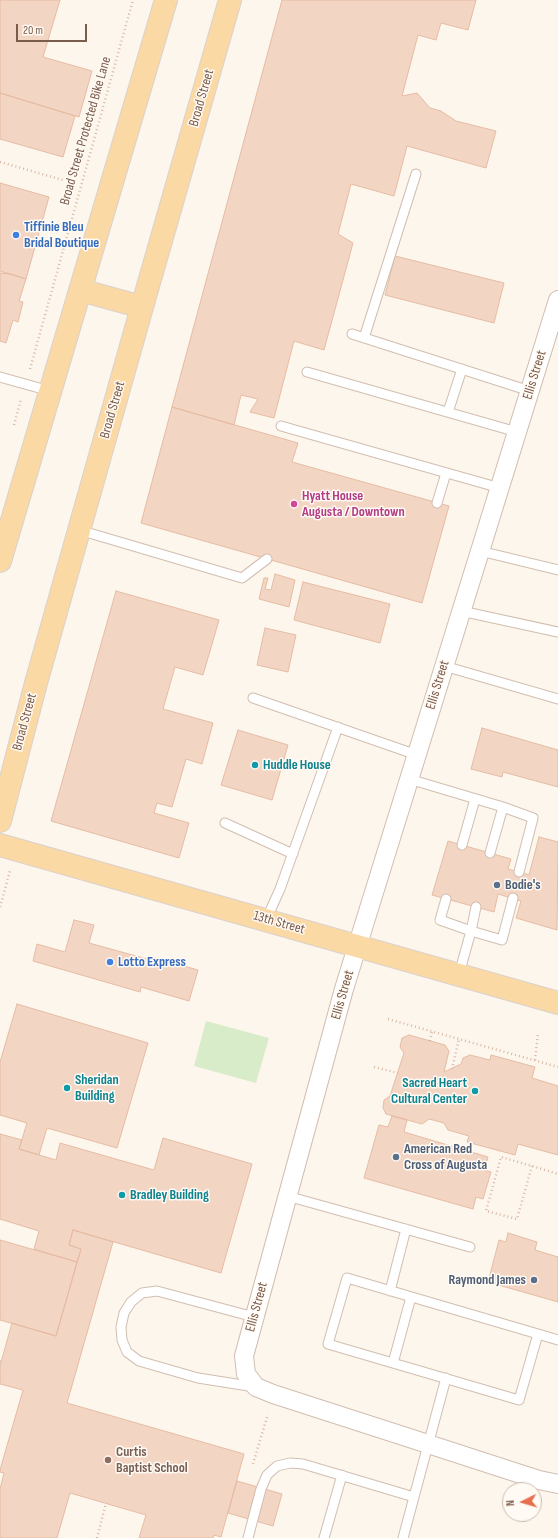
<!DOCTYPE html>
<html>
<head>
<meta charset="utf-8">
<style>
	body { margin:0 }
	#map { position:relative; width:558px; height:1538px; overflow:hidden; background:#fdf6ec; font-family:"Sofia Sans Condensed",sans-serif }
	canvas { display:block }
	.north { position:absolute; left:502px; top:1482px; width:40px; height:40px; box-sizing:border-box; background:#fffaf3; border:1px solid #cabbb1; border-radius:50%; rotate:265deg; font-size:11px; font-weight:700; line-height:16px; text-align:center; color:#7a5c4d }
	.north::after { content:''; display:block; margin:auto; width:14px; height:18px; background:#e76f51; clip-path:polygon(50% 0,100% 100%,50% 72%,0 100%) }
	.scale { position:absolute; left:16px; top:24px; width:71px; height:18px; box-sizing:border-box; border:2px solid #7a5c4d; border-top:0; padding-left:5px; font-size:12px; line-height:14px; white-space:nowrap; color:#7a5c4d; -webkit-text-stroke:3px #fffaf3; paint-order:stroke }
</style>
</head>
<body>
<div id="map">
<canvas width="558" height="1538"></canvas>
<div class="north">N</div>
<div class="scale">20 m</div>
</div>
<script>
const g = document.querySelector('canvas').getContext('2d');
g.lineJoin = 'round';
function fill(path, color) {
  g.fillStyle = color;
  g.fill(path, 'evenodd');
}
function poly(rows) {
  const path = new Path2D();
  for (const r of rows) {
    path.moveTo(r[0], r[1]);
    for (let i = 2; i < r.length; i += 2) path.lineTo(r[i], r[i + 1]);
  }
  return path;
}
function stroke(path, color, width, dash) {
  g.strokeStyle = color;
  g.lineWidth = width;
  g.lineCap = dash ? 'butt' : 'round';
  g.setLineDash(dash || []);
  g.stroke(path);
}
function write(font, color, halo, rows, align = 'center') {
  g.font = font + ' "Sofia Sans Condensed",sans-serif';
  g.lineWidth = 3;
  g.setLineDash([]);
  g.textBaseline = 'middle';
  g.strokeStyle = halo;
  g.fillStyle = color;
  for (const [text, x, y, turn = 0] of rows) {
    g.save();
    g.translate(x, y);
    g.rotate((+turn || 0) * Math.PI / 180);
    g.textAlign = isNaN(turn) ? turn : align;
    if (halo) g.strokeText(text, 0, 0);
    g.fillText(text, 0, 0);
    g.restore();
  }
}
const green = poly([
	[206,1021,269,1038,256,1083,194,1066]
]);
const building = poly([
	[0,0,60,0,43,57,92,71,79,117,0,93,0,0],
	[282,0,476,0,468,30,441,23,436,40,418,35,402,96,417,93,430,108,441,111,456,121,496,131,486,168,407,146,394,196,351,184,338,234,353,243,324,350,294,341,274,418,250,412,258,399,241,395,234,425,172,407,282,0],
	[0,93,75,116,63,157,0,139,0,93],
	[0,183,49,197,26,279,0,271,0,183],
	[395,256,504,283,494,323,385,295,395,256],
	[0,273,11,274,26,279,19,301,23,302,18,322,13,320,6,343,0,341,0,273],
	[172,407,298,443,292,462,449,506,422,603,141,523,172,407],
	[275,574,295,580,289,607,259,599,264,578,268,578,265,589,271,590,275,574],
	[303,582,390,604,380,643,294,620,303,582],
	[116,591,219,620,203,675,175,667,163,709,213,723,202,764,186,759,172,807,157,803,154,813,189,823,179,858,51,821,116,591],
	[265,628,296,635,288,672,257,665,265,628],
	[482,728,558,750,558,787,503,772,502,777,471,769,482,728],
	[238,730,288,745,272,800,221,785,238,730],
	[539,837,558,842,557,930,516,918,521,901,498,894,494,912,432,895,448,841,511,859,508,869,529,875,539,837],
	[74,920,94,925,89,943,147,959,148,956,198,970,189,1001,141,987,140,992,33,961,37,944,65,952,74,920],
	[17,1004,148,1043,117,1148,47,1128,39,1155,19,1149,27,1123,0,1115,0,1062,17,1004],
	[409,1035,445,1045,449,1051,444,1072,461,1064,463,1058,470,1055,490,1060,491,1055,535,1067,532,1078,558,1086,558,1155,518,1144,515,1155,467,1142,469,1136,448,1130,444,1123,429,1119,422,1124,386,1114,383,1108,384,1100,390,1096,404,1053,400,1047,402,1038,409,1035],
	[392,1116,407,1120,404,1132,488,1157,484,1170,491,1172,483,1199,476,1197,473,1209,364,1178,379,1125,388,1127,392,1116],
	[0,1134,22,1140,19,1149,56,1160,60,1143,154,1170,163,1138,252,1164,221,1273,73,1230,69,1245,81,1249,77,1262,34,1249,39,1231,0,1219,0,1134],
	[73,1230,113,1242,67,1403,244,1454,221,1537,214,1535,213,1538,139,1538,146,1515,70,1493,57,1538,0,1538,0,1489,4,1473,0,1472,0,1470,23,1390,0,1384,0,1366,12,1323,56,1336,81,1249,69,1245,73,1230],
	[508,1233,537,1242,535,1250,558,1257,558,1302,488,1282,499,1240,506,1242,508,1233],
	[0,1240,77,1262,56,1336,0,1320,0,1240],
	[237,1481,282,1494,273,1526,228,1513,237,1481]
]);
const path = poly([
	[0,162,63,180],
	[30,369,133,0],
	[14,425,21,399],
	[0,907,10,871],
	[388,1019,558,1067],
	[430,1041,432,1032],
	[535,1060,538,1033],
	[374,1067,398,1073],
	[452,1069,459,1039],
	[532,1166,517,1219,486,1211,501,1157,532,1166,558,1174],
	[0,1361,1,1362],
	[253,1464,268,1414],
	[97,1538,106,1503]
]);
const lane = poly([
	[352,334,530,391],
	[364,338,416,174],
	[307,372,517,432],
	[0,377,50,391],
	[448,412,462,369],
	[281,426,500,488],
	[437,503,446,473],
	[79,530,242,578,267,559],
	[480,551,558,570],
	[461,611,558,632],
	[444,666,558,699],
	[253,698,417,755],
	[409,779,503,807,533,818,519,872],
	[225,823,293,854],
	[462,845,475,799],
	[490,853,503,807],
	[446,899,440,920,471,931,459,974],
	[476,907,471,931,502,940,513,898],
	[266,920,280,889,338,727],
	[287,1196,470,1247],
	[347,1278,538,1334,519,1400,328,1344,347,1278],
	[390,1291,406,1229],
	[254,1317,157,1291,142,1293,131,1302,124,1313,121,1327,122,1340,127,1352,139,1361,198,1378,255,1387],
	[538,1334,558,1340],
	[393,1363,411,1297],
	[248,1538,261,1489,267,1475,277,1466,290,1463,303,1464,414,1497],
	[324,1538,342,1475],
	[403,1538,446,1378]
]);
const street = poly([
	[558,300,344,989,244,1356,246,1374,256,1387,273,1394,428,1444,539,1480,558,1484]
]);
const primary = poly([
	[80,290,142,307],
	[0,561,166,0],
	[0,821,36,683,142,307,230,0],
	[0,845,558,1003]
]);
const markers = [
	[16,235,4,"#3f7fe0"],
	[294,504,4,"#d1479c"],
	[255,765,4,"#0f9aa8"],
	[497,885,4,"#5c6f8a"],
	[110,962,4,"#3f7fe0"],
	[67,1088,4,"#0f9aa8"],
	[475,1091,4,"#0f9aa8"],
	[396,1157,4,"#5c6f8a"],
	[122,1195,4,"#0f9aa8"],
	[534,1280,4,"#5c6f8a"],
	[108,1460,4,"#8d6e63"]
];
const streetNames = [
	["Broad Street",202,98,-74],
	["Broad Street Protected Bike Lane",86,131,-74],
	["Ellis Street",535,375,-73],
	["Broad Street",113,410,-74],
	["Ellis Street",438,685,-73],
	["Broad Street",25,722,-75],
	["13th Street",279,923,16],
	["Ellis Street",343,995,-74],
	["Ellis Street",257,1307,-75]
];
const shopNames = [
	["Tiffinie Bleu",24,227],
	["Bridal Boutique",24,243],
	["Lotto Express",118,962]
];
const hotelNames = [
	["Hyatt House",302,496],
	["Augusta / Downtown",302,512]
];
const cultureNames = [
	["Huddle House",263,765],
	["Sheridan",75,1080],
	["Building",75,1096],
	["Sacred Heart",467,1083,"right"],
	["Cultural Center",467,1099,"right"],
	["Bradley Building",130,1195]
];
const serviceNames = [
	["Bodie's",505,885],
	["American Red",404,1149],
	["Cross of Augusta",404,1165],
	["Raymond James",526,1280,"right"]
];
const educationNames = [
	["Curtis",116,1452],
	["Baptist School",116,1468]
];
fill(green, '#d8ecc9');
fill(building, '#f3d5c3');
stroke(building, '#e6bba3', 1);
stroke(lane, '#d1beb0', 11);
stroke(street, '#d1beb0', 20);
stroke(primary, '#dad1cd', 24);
stroke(path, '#d9b8a5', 2.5, [1, 3]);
stroke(lane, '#fff', 9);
stroke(street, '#fff', 18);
stroke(primary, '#fbd9a5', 22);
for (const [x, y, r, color] of markers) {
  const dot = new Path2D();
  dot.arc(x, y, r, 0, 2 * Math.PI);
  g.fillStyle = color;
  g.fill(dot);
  stroke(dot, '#fffaf3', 1.5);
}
write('14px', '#7a5c4d', '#fffaf3', streetNames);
write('bold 14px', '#366cbe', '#fffaf3', shopNames, 'left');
write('bold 14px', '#b23c85', '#fffaf3', hotelNames, 'left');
write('bold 14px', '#0d838f', '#fffaf3', cultureNames, 'left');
write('bold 14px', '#4e5e75', '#fffaf3', serviceNames, 'left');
write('bold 14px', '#785e54', '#fffaf3', educationNames, 'left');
</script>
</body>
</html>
